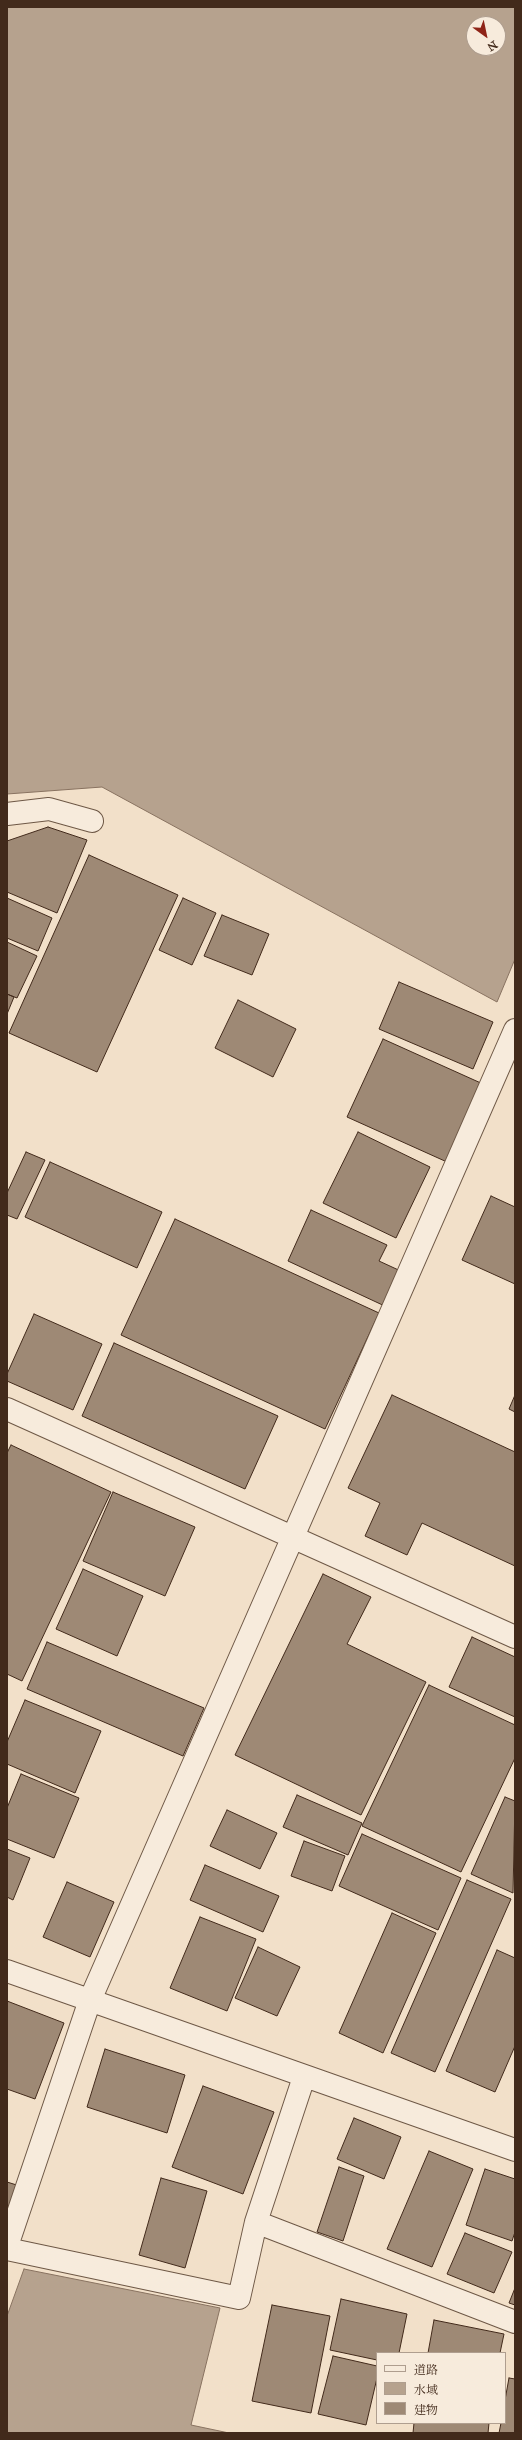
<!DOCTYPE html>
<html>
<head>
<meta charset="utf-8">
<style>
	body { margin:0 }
	#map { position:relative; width:522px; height:2440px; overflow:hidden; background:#f2e0c9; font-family:"IM FELL Great Primer","Noto Serif JP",serif }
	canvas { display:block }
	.frame { position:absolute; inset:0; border:8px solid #422a1b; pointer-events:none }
	.legend { position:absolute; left:376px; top:2352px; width:130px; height:72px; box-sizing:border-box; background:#f7ebdc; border:1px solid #af9e8f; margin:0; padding:5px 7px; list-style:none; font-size:12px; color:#422a1b }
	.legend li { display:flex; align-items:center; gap:8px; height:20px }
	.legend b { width:20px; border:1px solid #af9e8f }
	.north { position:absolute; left:466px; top:16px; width:40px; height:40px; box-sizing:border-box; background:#f7ebdc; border:1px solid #af9e8f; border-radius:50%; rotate:147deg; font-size:11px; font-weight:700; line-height:16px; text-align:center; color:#422a1b }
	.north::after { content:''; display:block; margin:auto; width:14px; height:18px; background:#8f2418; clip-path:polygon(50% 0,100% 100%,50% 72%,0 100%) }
</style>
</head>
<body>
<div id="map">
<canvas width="522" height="2440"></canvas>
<div class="frame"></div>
<ul class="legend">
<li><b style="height:5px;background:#f7ebdc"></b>道路</li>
<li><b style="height:11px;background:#b6a28e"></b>水域</li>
<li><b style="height:11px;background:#9e8975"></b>建物</li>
</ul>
<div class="north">N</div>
</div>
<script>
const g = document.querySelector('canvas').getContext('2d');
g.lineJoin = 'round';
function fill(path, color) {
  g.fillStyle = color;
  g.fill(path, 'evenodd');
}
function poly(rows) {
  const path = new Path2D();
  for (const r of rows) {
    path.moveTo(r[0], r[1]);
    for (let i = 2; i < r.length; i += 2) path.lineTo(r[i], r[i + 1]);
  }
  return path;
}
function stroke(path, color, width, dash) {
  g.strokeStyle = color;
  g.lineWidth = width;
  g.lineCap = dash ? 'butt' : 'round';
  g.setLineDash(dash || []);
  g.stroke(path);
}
const water = poly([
	[7,7,515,7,515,959,497,1002,102,787,7,794,7,7],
	[474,24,498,24,498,48,474,48,474,24],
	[24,2269,220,2308,191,2425,229,2433,7,2433,7,2316,24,2269]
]);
const building = poly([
	[48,827,87,840,57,913,7,892,7,841,48,827],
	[89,855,178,895,97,1072,9,1033,89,855],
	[7,898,52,918,38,951,7,938,7,898],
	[183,898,216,913,192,965,159,950,183,898],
	[222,915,269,934,252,975,204,956,222,915],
	[7,942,37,956,17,998,7,994,7,942],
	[399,982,493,1022,473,1069,379,1029,399,982],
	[7,994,14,997,7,1014,7,994],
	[238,1000,296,1029,273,1077,215,1048,238,1000],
	[383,1039,483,1084,447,1162,347,1117,383,1039],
	[358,1132,430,1167,396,1238,323,1203,358,1132],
	[26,1152,45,1160,17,1219,7,1215,7,1193,26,1152],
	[50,1162,162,1212,137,1268,25,1217,50,1162],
	[491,1196,515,1207,515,1284,462,1260,491,1196],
	[311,1210,387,1245,379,1261,405,1273,389,1308,288,1261,311,1210],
	[175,1219,379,1313,325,1429,121,1335,175,1219],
	[34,1314,102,1344,73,1410,7,1381,7,1374,34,1314],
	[114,1343,278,1416,245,1489,82,1416,114,1343],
	[392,1395,515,1452,515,1566,422,1523,407,1555,365,1536,380,1503,348,1488,392,1395],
	[515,1395,515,1412,509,1409,515,1395],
	[11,1445,111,1492,22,1681,7,1674,7,1453,11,1445],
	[113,1492,195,1527,165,1596,83,1561,113,1492],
	[83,1569,143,1596,117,1656,56,1629,83,1569],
	[323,1574,371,1597,347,1644,426,1682,361,1815,235,1755,323,1574],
	[472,1637,515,1657,515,1717,449,1687,472,1637],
	[47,1642,204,1708,183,1756,27,1689,47,1642],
	[429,1685,515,1725,515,1758,461,1872,362,1826,429,1685],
	[25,1700,101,1731,75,1793,7,1764,7,1742,25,1700],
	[21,1774,79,1798,54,1858,7,1839,7,1808,21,1774],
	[297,1795,362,1823,348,1855,283,1827,297,1795],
	[505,1797,515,1801,513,1893,471,1874,505,1797],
	[227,1810,277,1833,260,1869,210,1846,227,1810],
	[362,1834,461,1878,438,1930,339,1886,362,1834],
	[304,1841,345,1856,332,1891,291,1876,304,1841],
	[7,1849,30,1858,13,1900,7,1897,7,1849],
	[205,1865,279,1896,263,1932,190,1900,205,1865],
	[467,1880,511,1899,435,2072,391,2053,467,1880],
	[67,1882,114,1902,90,1957,43,1937,67,1882],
	[392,1913,436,1933,383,2053,339,2033,392,1913],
	[200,1917,256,1939,227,2011,170,1988,200,1917],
	[258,1947,300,1967,277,2016,235,1998,258,1947],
	[497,1950,515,1958,515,2046,495,2092,446,2071,497,1950],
	[7,2001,64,2023,35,2099,7,2089,7,2001],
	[105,2049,185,2075,167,2133,87,2107,105,2049],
	[203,2086,274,2112,243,2194,172,2167,203,2086],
	[354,2118,401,2137,384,2179,337,2159,354,2118],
	[429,2151,473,2169,432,2267,387,2249,429,2151],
	[339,2167,364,2176,343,2241,317,2232,339,2167],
	[485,2169,515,2179,515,2232,512,2241,466,2225,485,2169],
	[161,2178,207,2191,185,2268,139,2255,161,2178],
	[7,2182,23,2187,7,2237,7,2182],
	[465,2233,512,2252,494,2293,447,2274,465,2233],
	[515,2288,515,2305,509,2303,515,2288],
	[341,2299,407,2314,399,2353,377,2353,377,2360,330,2350,341,2299],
	[272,2305,330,2316,311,2413,252,2401,272,2305],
	[434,2320,504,2334,500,2353,428,2353,434,2320],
	[333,2356,377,2366,377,2378,366,2425,318,2414,333,2356],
	[509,2378,515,2379,515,2433,499,2433,501,2423,505,2423,505,2400,509,2378],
	[414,2423,489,2423,488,2433,413,2433,414,2423]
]);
const minor = poly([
	[7,814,49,809,92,821],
	[7,1409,515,1637],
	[7,1971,515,2150],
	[256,2222,515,2322],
	[7,2246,90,2000,515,1030],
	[7,2249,239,2298,256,2222,304,2077]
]);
fill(water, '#b6a28e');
stroke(water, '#887260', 1);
fill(building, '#9e8975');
stroke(building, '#422a1b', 1);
stroke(minor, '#6e5846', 24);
stroke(minor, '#f7ebdc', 22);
</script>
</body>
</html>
